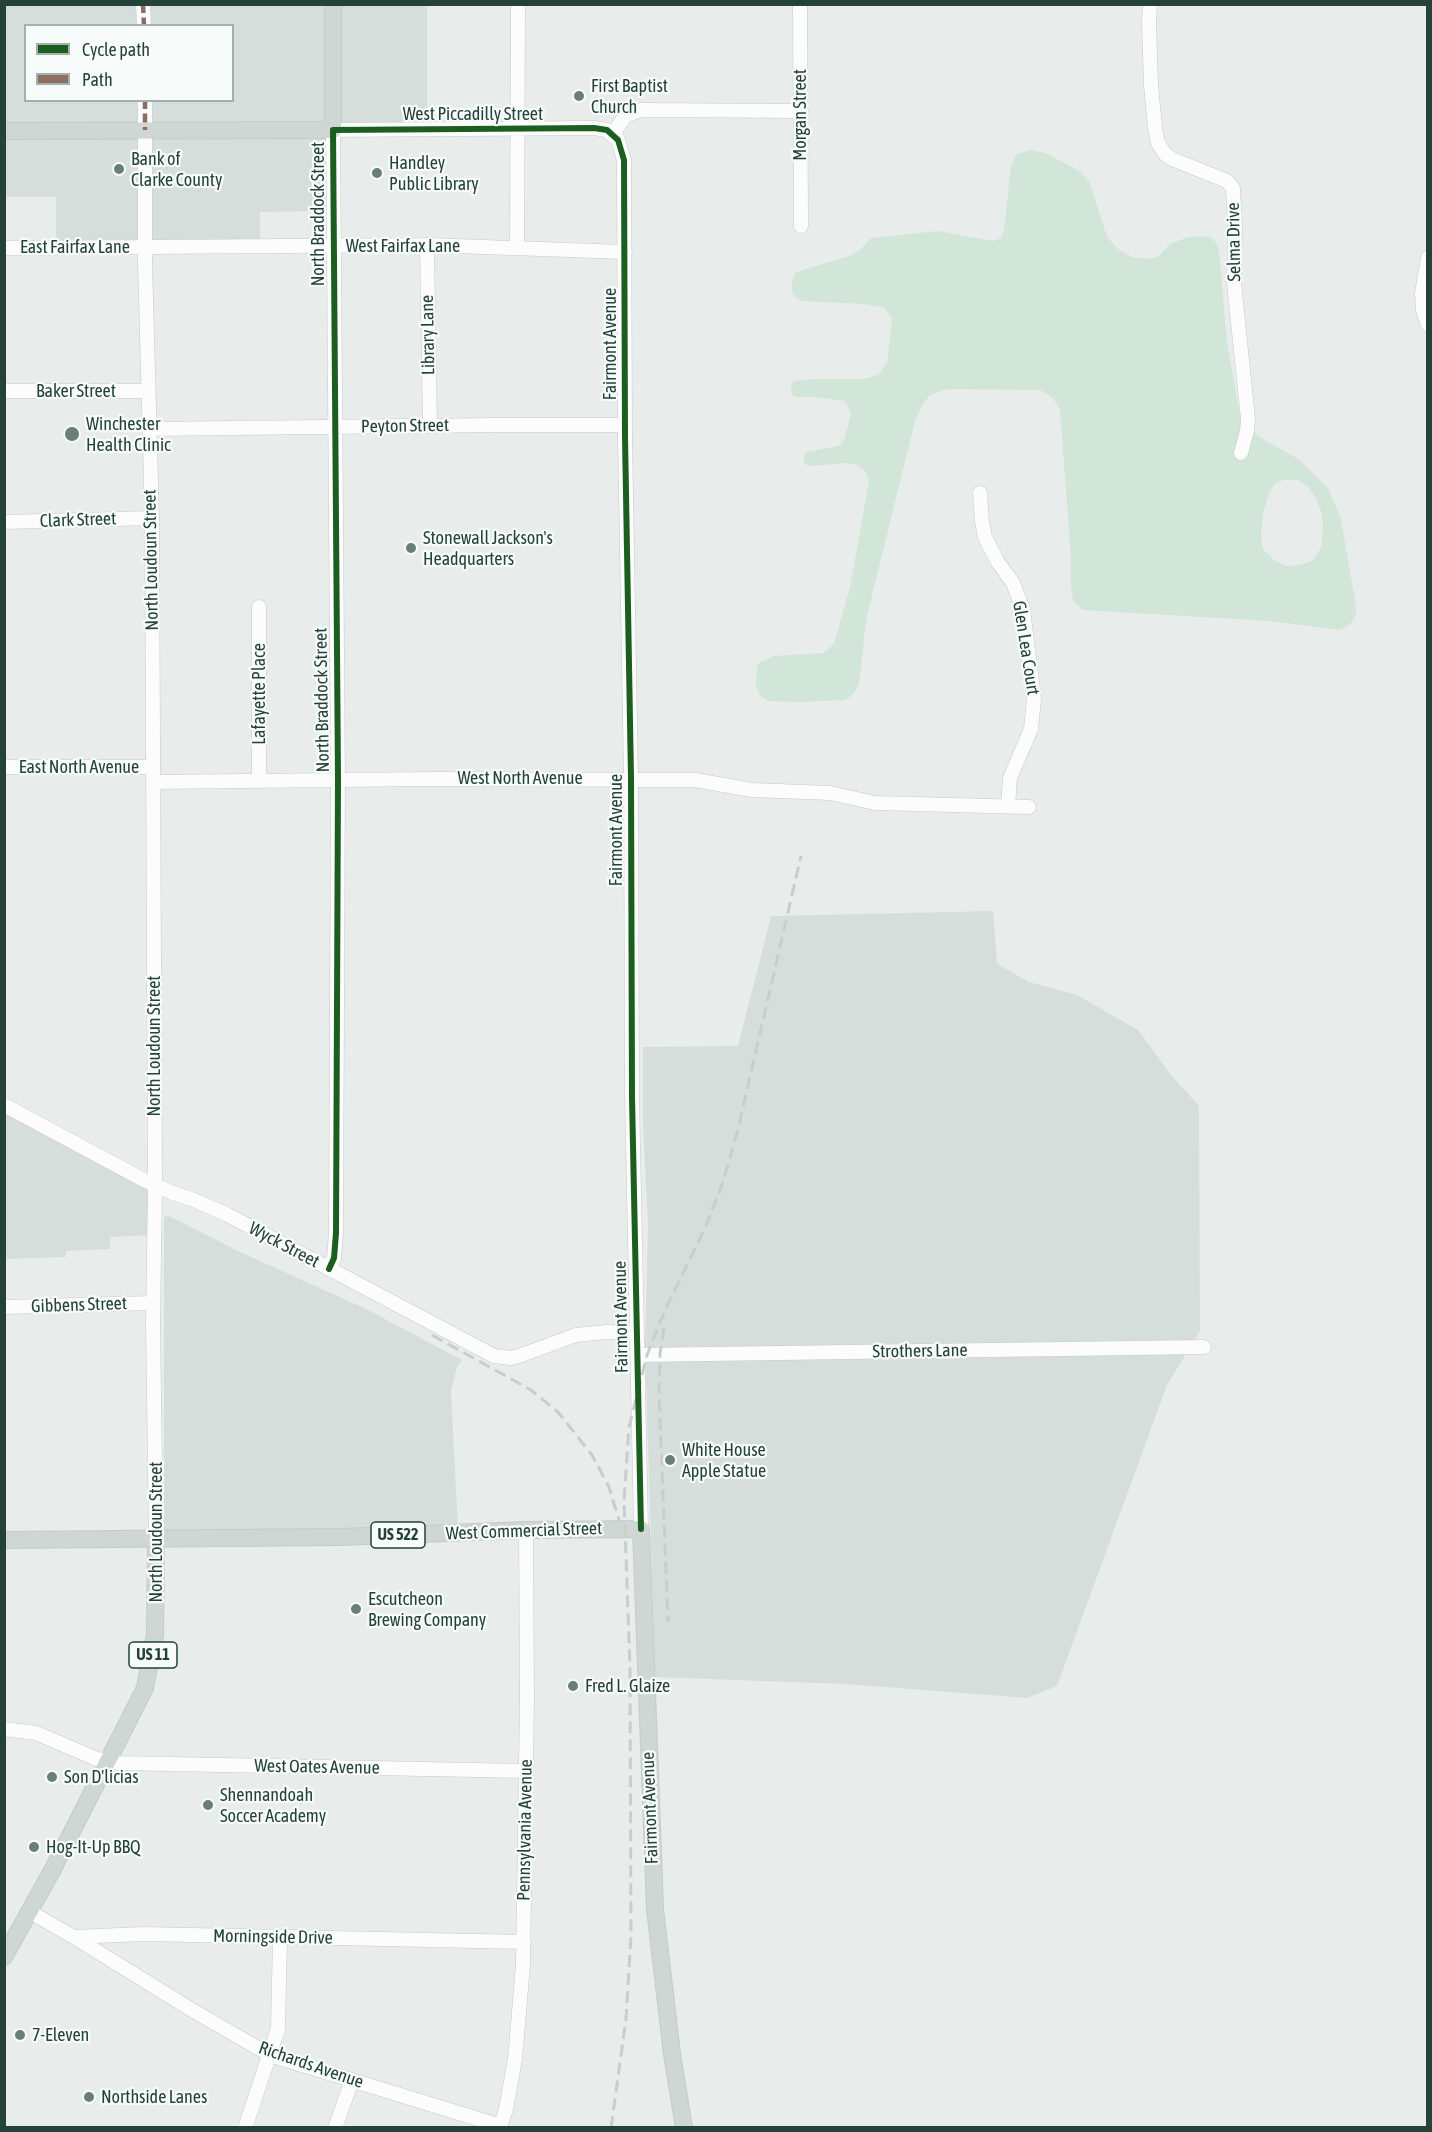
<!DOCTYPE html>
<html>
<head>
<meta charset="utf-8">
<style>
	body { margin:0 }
	#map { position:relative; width:1432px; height:2132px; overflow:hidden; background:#e8edeb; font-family:"Asap Condensed",sans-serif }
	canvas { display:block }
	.frame { position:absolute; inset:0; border:6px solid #24423a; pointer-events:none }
	.legend { position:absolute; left:24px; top:24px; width:210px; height:78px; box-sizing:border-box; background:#f7fbf9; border:2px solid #a3b1ad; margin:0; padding:8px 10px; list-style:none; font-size:18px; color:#24423a }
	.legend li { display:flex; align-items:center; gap:12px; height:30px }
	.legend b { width:30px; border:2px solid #a3b1ad }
</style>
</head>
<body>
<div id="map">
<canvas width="1432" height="2132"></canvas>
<div class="frame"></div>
<ul class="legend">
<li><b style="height:8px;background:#1b5e20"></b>Cycle path</li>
<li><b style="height:8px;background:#8d6e63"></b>Path</li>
</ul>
</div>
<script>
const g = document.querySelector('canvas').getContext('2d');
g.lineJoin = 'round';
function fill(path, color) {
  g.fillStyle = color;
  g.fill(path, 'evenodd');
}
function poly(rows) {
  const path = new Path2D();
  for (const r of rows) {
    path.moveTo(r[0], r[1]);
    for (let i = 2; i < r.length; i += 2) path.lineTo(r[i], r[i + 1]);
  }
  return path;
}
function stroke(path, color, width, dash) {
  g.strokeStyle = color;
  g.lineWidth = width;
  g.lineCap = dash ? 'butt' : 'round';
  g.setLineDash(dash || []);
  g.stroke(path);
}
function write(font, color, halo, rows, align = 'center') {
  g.font = font + ' "Asap Condensed",sans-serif';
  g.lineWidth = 4.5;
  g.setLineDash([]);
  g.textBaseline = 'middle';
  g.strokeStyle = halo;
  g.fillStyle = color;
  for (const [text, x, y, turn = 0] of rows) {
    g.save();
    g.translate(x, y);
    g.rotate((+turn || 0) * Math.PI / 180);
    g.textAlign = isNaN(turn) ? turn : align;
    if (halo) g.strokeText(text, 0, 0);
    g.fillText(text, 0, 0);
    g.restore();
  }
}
const built = poly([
	[4,5,427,5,427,125,329,125,329,211,260,212,260,242,56,245,56,197,5,197],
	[26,26,232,26,232,100,26,100],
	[993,911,997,964,1029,982,1077,995,1138,1030,1171,1075,1199,1106,1200,1331,1167,1385,1057,1686,1027,1698,845,1684,655,1677,645,1346,648,1223,643,1128,643,1047,738,1046,771,916],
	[4,1109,147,1188,151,1235,110,1237,110,1249,66,1251,66,1257,5,1259],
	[169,1216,238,1251,366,1309,462,1360,457,1367,451,1390,458,1530,164,1534,164,1217]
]);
const green = poly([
	[1031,150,1045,153,1078,170,1089,181,1107,237,1119,250,1132,257,1150,259,1159,256,1170,244,1188,237,1208,236,1215,241,1219,250,1227,343,1239,410,1242,420,1258,436,1300,460,1328,488,1341,519,1355,601,1356,613,1354,619,1350,624,1340,630,1269,621,1082,610,1073,600,1071,587,1071,558,1060,410,1053,398,1040,390,948,389,930,395,922,405,915,421,866,620,860,678,857,689,850,697,844,700,800,702,768,701,759,694,756,684,757,664,774,656,823,653,834,644,850,587,869,481,866,472,857,465,847,463,810,466,804,464,804,455,806,452,838,446,844,440,851,414,845,401,815,397,795,397,792,395,791,385,794,381,812,379,864,379,878,375,887,363,892,319,884,308,863,304,802,301,793,295,792,290,792,281,796,272,849,256,860,250,871,238,938,231,993,241,1001,238,1004,230,1011,165,1017,154],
	[1283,480,1298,480,1308,487,1317,500,1322,515,1323,530,1321,548,1312,561,1300,565,1286,566,1274,560,1263,549,1261,533,1263,514,1269,493,1275,484]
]);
const minor = poly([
	[143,4,144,26],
	[800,4,801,226],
	[1150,4,1149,22,1151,85,1155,128,1158,143,1165,154,1172,159,1227,181,1233,188,1235,227,1234,283,1248,419,1247,431,1241,453],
	[145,100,145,262,152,518,155,1185,153,1324,156,1539],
	[613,134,625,116,641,110,801,111],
	[427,245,430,425],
	[4,248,427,245,625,252],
	[517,248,518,4],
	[1428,258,1422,293,1423,310,1428,325],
	[4,391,148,391],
	[149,429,494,425,625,425],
	[980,493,982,522,985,537,997,561,1013,583,1023,609,1034,699,1031,729,1010,778,1008,807],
	[4,522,152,518],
	[4,767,153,767],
	[259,780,259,607],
	[153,782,434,779,695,780,752,790,830,793,875,803,1029,807],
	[4,1105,142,1179,173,1193,194,1200,228,1215,494,1356,511,1358,519,1356,576,1335,607,1332,636,1333],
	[329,1269,334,1258,336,1233,338,780,333,130,594,128,607,130,618,140,624,160,625,437,631,778,632,1097,641,1529],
	[4,1307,153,1303],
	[637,1355,1204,1347],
	[4,1729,36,1733,97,1759,119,1763,526,1771],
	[30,1912,74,1937,143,1934,524,1942],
	[74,1937,192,2010,270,2055,501,2126],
	[245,2128,278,2029,280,1938],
	[335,2128,352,2080],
	[500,2128,506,2109,515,2059,523,1965,527,1698,526,1530]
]);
const major = poly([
	[4,131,333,130,333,4],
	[4,1540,341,1537,526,1530,641,1529,655,1909,672,2054,684,2128],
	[4,1957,53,1869,145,1688,155,1635,156,1539]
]);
const rail = poly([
	[664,1328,660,1354,659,1393,668,1622],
	[432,1335,531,1390,558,1412,592,1455,609,1487,619,1520],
	[611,2128,626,2019,631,1936,630,1669,624,1500,629,1427,647,1355,666,1308,706,1226,723,1182,737,1133,801,856]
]);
const quiet = poly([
	[143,4,144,26],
	[145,100,145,130]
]);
const cycleway = poly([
	[329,1269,334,1258,336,1233,338,780,333,130,594,128,607,130,618,140,624,160,625,437,631,778,632,1097,641,1529]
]);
const markers = [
	[579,96,6,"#697e78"],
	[119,169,6,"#697e78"],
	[377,173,6,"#697e78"],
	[72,434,8,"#697e78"],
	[411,548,6,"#697e78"],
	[670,1460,6,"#697e78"],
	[356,1609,6,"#697e78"],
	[573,1686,6,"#697e78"],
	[52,1777,6,"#697e78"],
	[208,1805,6,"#697e78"],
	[34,1847,6,"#697e78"],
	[20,2035,6,"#697e78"],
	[89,2097,6,"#697e78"]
];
const shields = [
	[398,1535,54],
	[153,1655,48]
];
const shieldNames = [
	["US 522",398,1535],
	["US 11",153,1655]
];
const poiNames = [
	["First Baptist",591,86],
	["Church",591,107],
	["Bank of",131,159],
	["Clarke County",131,180],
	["Handley",389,163],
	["Public Library",389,184],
	["Winchester",86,424],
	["Health Clinic",86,445],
	["Stonewall Jackson's",423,538],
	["Headquarters",423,559],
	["White House",682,1450],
	["Apple Statue",682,1471],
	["Escutcheon",368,1599],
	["Brewing Company",368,1620],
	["Fred L. Glaize",585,1686],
	["Son D'licias",64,1777],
	["Shennandoah",220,1795],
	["Soccer Academy",220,1816],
	["Hog-It-Up BBQ",46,1847],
	["7-Eleven",32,2035],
	["Northside Lanes",101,2097]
];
const streetNames = [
	["West Piccadilly Street",473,114],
	["Morgan Street",800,115,-90],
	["North Braddock Street",318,214,-90],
	["Selma Drive",1234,242,-91],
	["West Fairfax Lane",403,246],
	["East Fairfax Lane",75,247],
	["Library Lane",428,335,-91],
	["Fairmont Avenue",610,344,-90],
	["Baker Street",76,391],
	["Peyton Street",405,426,-1],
	["Clark Street",78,520,-2],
	["North Loudoun Street",151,560,-91],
	["Glen Lea Court",1026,648,81],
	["Lafayette Place",259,694,-90],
	["North Braddock Street",322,700,-91],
	["East North Avenue",79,767],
	["West North Avenue",520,778],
	["Fairmont Avenue",616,830,-90],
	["North Loudoun Street",154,1046,-90],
	["Wyck Street",284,1245,28],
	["Gibbens Street",79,1305,-2],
	["Fairmont Avenue",621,1317,-91],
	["Strothers Lane",920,1351,-1],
	["West Commercial Street",524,1531,-2],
	["North Loudoun Street",156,1532,-90],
	["West Oates Avenue",317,1767,1],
	["Fairmont Avenue",650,1808,-92],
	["Pennsylvania Avenue",525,1830,-89],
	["Morningside Drive",273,1937,1],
	["Richards Avenue",311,2065,19]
];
fill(built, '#d6dedb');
fill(green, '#d1e6d8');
stroke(minor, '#c5cac8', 15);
stroke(major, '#c3ccc9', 18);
stroke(minor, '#fcfcfc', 14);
stroke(major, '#cfd7d5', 16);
stroke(rail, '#c9cdcc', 3, [12, 6]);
stroke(quiet, '#8d6e63', 4.5, [9, 4.5]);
stroke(cycleway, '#1b5e20', 6);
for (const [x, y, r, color] of markers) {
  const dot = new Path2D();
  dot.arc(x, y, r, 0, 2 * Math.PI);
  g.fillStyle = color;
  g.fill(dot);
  stroke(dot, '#f7fbf9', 2);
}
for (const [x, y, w] of shields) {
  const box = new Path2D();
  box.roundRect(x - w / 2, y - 13, w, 26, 4.5);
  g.fillStyle = '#f7fbf9';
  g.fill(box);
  stroke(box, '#24423a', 1.5);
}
write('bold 16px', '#24423a', null, shieldNames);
write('18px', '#24423a', '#f7fbf9', poiNames, 'left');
write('18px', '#24423a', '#f7fbf9', streetNames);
</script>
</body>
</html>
